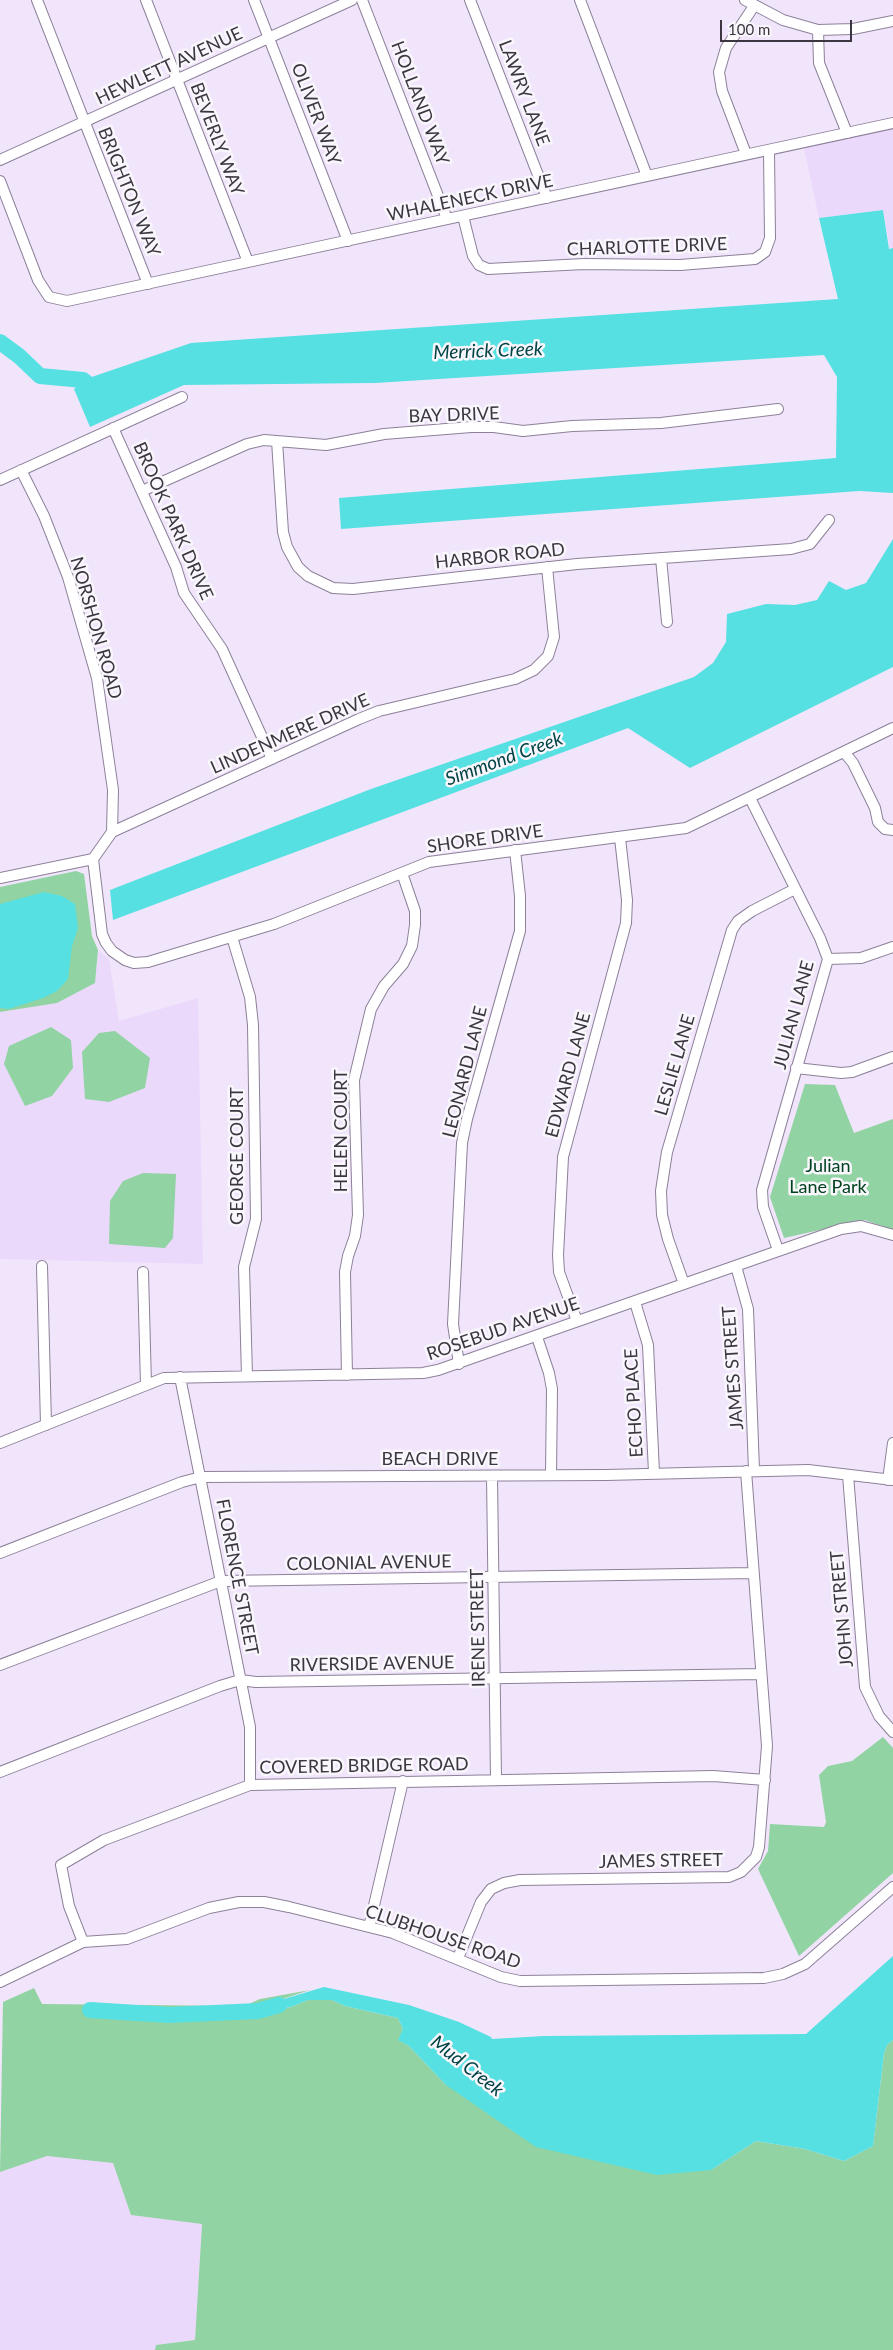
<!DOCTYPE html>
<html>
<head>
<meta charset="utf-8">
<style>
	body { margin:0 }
	#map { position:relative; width:893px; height:2350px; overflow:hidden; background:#f1e5fc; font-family:Lato,sans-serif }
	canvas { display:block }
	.scale { position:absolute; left:720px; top:20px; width:132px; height:22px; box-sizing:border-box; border:2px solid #3c3641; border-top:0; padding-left:6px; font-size:15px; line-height:18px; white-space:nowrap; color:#3c3641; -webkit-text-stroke:4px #f9f6fc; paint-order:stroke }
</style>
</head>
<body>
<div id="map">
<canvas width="893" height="2350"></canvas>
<div class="scale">100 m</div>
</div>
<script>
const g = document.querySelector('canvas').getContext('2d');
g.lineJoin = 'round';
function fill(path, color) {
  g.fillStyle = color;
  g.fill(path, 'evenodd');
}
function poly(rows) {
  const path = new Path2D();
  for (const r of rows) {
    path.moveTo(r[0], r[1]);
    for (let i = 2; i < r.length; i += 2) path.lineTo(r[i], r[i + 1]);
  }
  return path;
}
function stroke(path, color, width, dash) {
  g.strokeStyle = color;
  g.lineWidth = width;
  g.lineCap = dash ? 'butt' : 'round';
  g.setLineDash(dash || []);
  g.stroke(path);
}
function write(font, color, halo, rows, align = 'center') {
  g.font = font + ' Lato,sans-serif';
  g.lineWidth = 5;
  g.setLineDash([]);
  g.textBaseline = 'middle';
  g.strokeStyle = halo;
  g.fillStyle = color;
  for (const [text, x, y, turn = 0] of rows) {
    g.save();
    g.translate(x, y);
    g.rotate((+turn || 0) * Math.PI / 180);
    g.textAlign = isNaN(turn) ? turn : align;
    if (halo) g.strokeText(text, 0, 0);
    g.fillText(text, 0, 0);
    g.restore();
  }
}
const built = poly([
	[893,124,893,248,890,249,883,210,819,218,803,144],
	[98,950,109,959,119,1021,198,998,203,1264,0,1259,0,1012,57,1003,95,983],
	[47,2156,113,2163,131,2215,202,2224,195,2340,157,2345,155,2350,0,2350,0,2172]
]);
const green = poly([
	[76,871,84,874,92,936,98,950,95,983,57,1003,0,1012,0,887],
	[51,1027,71,1040,73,1068,52,1096,25,1106,4,1064,9,1046],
	[115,1031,150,1058,145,1088,109,1102,85,1099,82,1052,99,1033],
	[805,1084,835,1085,854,1133,893,1119,893,1230,865,1220,784,1238,770,1197],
	[143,1173,176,1174,173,1238,165,1248,109,1244,110,1201,123,1181],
	[883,1737,893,1748,893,1873,799,1956,758,1869,768,1851,770,1824,824,1827,826,1822,819,1775,828,1766,852,1761],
	[34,1988,42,2004,244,2006,260,1999,310,1990,267,2004,259,2011,291,2007,308,2000,332,2000,345,2006,398,2018,403,2029,399,2040,409,2046,446,2085,711,2170,756,2141,805,2149,844,2161,873,2146,884,2053,887,2045,893,2040,893,2350,155,2350,156,2345,195,2340,202,2224,131,2215,113,2163,47,2156,0,2172,3,2002]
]);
const water = poly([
	[883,210,889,249,893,248,893,493,859,491,341,529,339,498,836,458,837,377,824,355,375,383,184,385,90,427,74,389,83,380,191,343,838,299,819,218],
	[893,539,893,667,690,768,628,728,113,920,110,890,371,789,694,677,713,663,726,642,727,614,766,604,795,605,817,600,829,581,846,590,866,583],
	[44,892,62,896,75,904,78,928,72,946,68,979,57,991,43,998,9,1009,0,1008,0,904],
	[893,1956,893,2040,887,2045,884,2053,873,2146,844,2161,805,2149,756,2141,711,2170,657,2175,536,2147,446,2085,409,2046,398,2040,403,2029,398,2018,345,2006,332,2000,308,2000,291,2007,258,2011,267,2004,324,1987,409,2005,459,2022,491,2037,492,2039,544,2036,806,2034]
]);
const river = poly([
	[0,342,19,356,40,376,83,380,100,394],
	[90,2010,169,2015,258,2011,279,2005]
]);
const minor = poly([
	[37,0,148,284],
	[146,0,248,262],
	[254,0,348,241],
	[362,0,447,219],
	[470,0,547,198],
	[580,0,647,176],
	[745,0,783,20,818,30,853,29,893,21],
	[818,30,819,63,847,133],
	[746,154,722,91,719,72,726,48,754,6],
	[0,160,352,0],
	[0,181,38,280,49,297,67,301,893,123],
	[463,216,473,256,479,265,488,269,584,264,680,265,755,259,765,252,770,238,769,150],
	[113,428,176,567,184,593,222,649,272,759],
	[277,441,283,532,287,547,298,567,308,576,333,588,353,589,577,564,791,549,810,544,829,520],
	[21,470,44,516,68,577,97,678,113,790,112,832],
	[0,480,182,397],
	[142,491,247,444,264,440,326,445,384,434,471,427,494,427,523,431,572,426,661,423,778,409],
	[661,558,667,622],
	[844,752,853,763,875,808,878,822,885,829,893,830],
	[750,798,820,938,828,959,762,1190,763,1207,778,1250],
	[93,859,102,934,106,943,112,951,125,960,134,963,148,962,274,924,429,862,686,828,893,728],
	[0,878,93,859,112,832,359,719,379,711,515,679,534,670,548,656,554,637,547,567],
	[232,937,250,997,253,1025,256,1219,244,1267,247,1376],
	[828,959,861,958,893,947],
	[796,1068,841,1073,852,1072,893,1057],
	[42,1266,46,1425],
	[736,1266,748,1309,754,1470],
	[143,1272,146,1385],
	[684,1284,668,1239,662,1215,661,1191,667,1152,732,930,738,921,752,911,795,889],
	[635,1302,648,1345,654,1473],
	[577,1321,559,1272,558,1255,563,1157,626,923,627,900,620,838],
	[537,1337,549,1373,552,1389,551,1475],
	[459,1364,453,1324,462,1143,467,1119,520,931,520,896,515,850],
	[347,1375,345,1272,348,1256,355,1236,358,1215,354,1080,371,1009,384,986,403,964,412,946,415,925,415,911,402,873],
	[180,1377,250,1727,250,1785],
	[0,1443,164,1378,423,1373,438,1370,841,1229,861,1226,893,1235],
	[848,1475,865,1687,879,1716,893,1732],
	[492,1476,496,1779],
	[888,1480,893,1443],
	[0,1553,182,1482,201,1477,606,1475,808,1470,893,1480],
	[0,1665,221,1581,753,1573],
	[0,1772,220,1686,240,1680,256,1682,761,1674],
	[369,1927,403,1781],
	[83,1942,69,1906,61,1865,104,1840,250,1785,713,1776,765,1780],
	[458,1958,481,1902,491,1889,504,1883,520,1880,729,1877,741,1872,756,1857,759,1847,767,1746,746,1471],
	[0,1982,83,1942,127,1939,209,1908,239,1902,264,1902,289,1907,393,1933,501,1977,520,1981,764,1978,783,1974,805,1964,893,1887]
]);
const streetNames = [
	["HEWLETT AVENUE",169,66,-25],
	["LAWRY LANE",524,93,69],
	["HOLLAND WAY",420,103,69],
	["OLIVER WAY",316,114,69],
	["BEVERLY WAY",217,139,69],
	["BRIGHTON WAY",129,192,68],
	["WHALENECK DRIVE",470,198,-12],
	["CHARLOTTE DRIVE",647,247,-2],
	["BAY DRIVE",454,415,-2],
	["BROOK PARK DRIVE",173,521,66],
	["HARBOR ROAD",500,556,-6],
	["NORSHON ROAD",96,628,74],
	["LINDENMERE DRIVE",290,734,-24],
	["SHORE DRIVE",485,839,-8],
	["JULIAN LANE",794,1015,-75],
	["LESLIE LANE",675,1065,-74],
	["LEONARD LANE",465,1072,-76],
	["EDWARD LANE",568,1075,-75],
	["HELEN COURT",341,1131,-90],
	["GEORGE COURT",237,1156,-90],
	["ROSEBUD AVENUE",503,1329,-19],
	["JAMES STREET",733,1368,-94],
	["ECHO PLACE",634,1403,-93],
	["BEACH DRIVE",440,1459],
	["COLONIAL AVENUE",369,1563,-1],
	["FLORENCE STREET",237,1577,79],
	["JOHN STREET",842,1609,-95],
	["IRENE STREET",478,1628,-91],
	["RIVERSIDE AVENUE",372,1664,-1],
	["COVERED BRIDGE ROAD",364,1766,-1],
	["JAMES STREET",661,1861,-1],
	["CLUBHOUSE ROAD",443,1937,19]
];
const parkNames = [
	["Julian",828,1166],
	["Lane Park",828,1187]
];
const waterNames = [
	["Merrick Creek",488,351,-2],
	["Simmond Creek",504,759,-20],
	["Mud Creek",467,2066,38]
];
fill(built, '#ebd9fc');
fill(green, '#91d3a2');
fill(water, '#57e0e2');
stroke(river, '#57e0e2', 16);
stroke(minor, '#8d8099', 12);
stroke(minor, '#fff', 10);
write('18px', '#3c3641', '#f9f6fc', streetNames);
write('18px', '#00421e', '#f9f6fc', parkNames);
write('italic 19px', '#014344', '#f9f6fc', waterNames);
</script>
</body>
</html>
